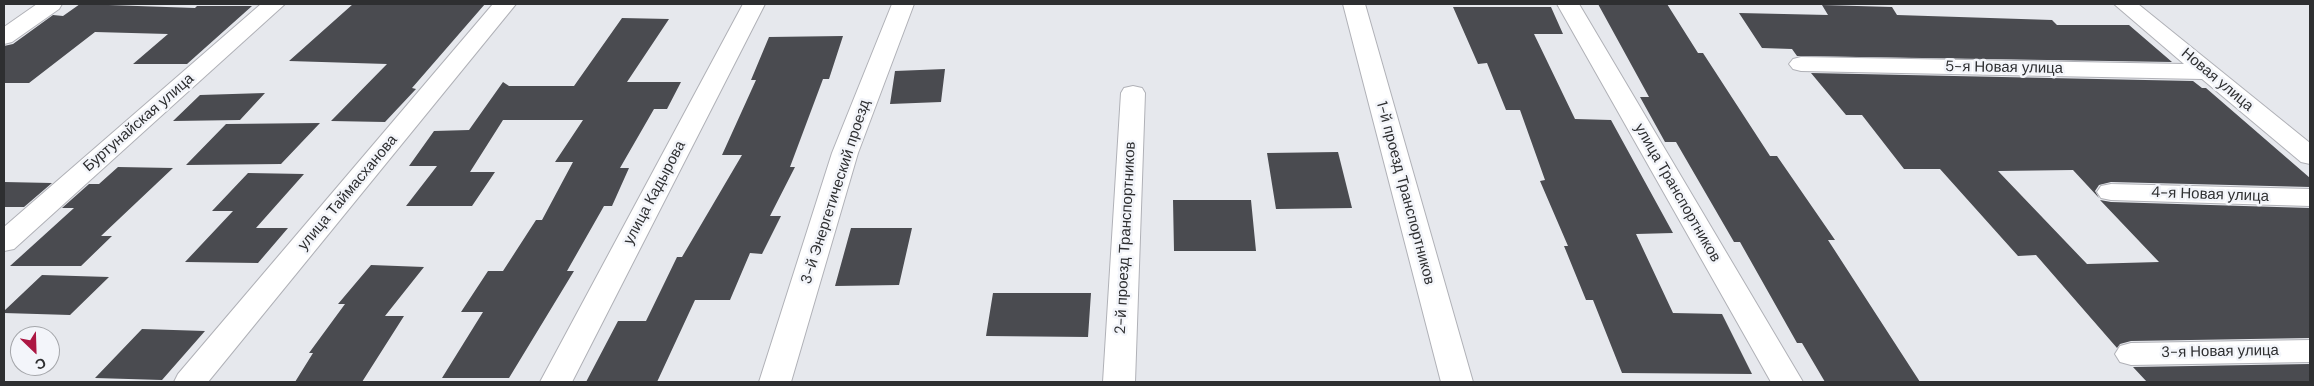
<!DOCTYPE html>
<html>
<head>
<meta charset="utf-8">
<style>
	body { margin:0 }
	#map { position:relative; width:2314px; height:386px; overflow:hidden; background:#e6e8ed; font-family:"DM Sans",sans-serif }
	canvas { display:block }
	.frame { position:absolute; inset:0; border:5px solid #2e2f31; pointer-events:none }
	.north { position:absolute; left:10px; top:326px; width:50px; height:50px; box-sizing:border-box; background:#f3f5fa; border:1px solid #a4a6aa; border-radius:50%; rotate:156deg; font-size:14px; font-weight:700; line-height:20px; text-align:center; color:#2e2f31 }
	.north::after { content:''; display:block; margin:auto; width:18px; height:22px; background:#ac1743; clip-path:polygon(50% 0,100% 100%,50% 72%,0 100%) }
</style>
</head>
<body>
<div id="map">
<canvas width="2314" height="386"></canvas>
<div class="frame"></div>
<div class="north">С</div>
</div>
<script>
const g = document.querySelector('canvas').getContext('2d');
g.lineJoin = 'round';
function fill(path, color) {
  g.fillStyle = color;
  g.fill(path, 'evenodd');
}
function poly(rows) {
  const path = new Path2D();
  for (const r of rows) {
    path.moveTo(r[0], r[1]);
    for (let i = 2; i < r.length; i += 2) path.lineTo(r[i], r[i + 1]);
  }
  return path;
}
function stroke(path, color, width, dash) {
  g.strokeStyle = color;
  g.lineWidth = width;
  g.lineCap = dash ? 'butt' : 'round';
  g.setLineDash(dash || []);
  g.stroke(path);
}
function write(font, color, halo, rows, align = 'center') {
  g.font = font + ' "DM Sans",sans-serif';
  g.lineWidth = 5;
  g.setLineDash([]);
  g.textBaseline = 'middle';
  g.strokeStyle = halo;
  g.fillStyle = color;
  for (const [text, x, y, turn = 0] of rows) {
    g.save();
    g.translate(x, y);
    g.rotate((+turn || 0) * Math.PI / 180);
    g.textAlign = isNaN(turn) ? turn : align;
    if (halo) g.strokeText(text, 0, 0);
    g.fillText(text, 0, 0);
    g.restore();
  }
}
const building = poly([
	[80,4,195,8,197,6,252,6,187,64,133,64,168,34,95,32,29,83,4,83,4,46,13,44,53,15,63,16],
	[353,4,485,4,412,88,416,89,385,122,331,121,387,64,289,61],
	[1598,4,1667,4,1698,53,1703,53,1770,156,1777,156,1835,240,1828,240,1920,382,1825,382,1802,343,1797,343,1740,242,1734,242,1676,142,1665,142,1640,97,1649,97],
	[1822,5,1892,7,1897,15,2052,20,2057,25,2129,25,2172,62,1797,56,1792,49,1762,48,1739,13,1828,15],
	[1453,7,1551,7,1563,34,1534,34,1575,119,1611,120,1673,233,1636,234,1673,313,1722,314,1752,374,1622,373,1593,300,1586,300,1564,246,1568,246,1540,181,1545,180,1520,110,1506,110,1487,63,1478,64],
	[622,18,669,19,627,82,681,82,667,109,654,109,620,168,629,168,612,206,604,206,567,271,574,271,509,378,442,378,483,312,461,312,488,271,503,271,536,220,542,220,573,162,555,162,583,120,503,120,470,172,495,172,472,206,406,206,437,166,409,166,434,131,469,130,503,82,509,86,574,86],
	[843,36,829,79,823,79,790,167,795,167,770,216,781,216,762,254,750,253,730,300,695,300,657,382,586,382,618,321,646,321,677,257,682,257,742,155,722,155,756,80,751,80,769,37],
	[945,69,941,102,890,104,895,71],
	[1811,73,2193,81,2202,88,2206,88,2310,178,2310,187,2111,182,2099,185,2095,191,2099,198,2073,170,1998,171,2087,264,2159,262,2100,200,2111,202,2310,208,2310,338,2131,341,2120,344,2117,348,2036,255,2018,256,1940,169,1904,169,1862,115,1846,115],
	[265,93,240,120,173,121,200,95],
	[320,123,281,164,186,165,226,124],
	[1338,152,1352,208,1276,209,1267,153],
	[118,167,173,168,101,236,112,236,81,266,10,266,74,208,62,208,89,184,99,184],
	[248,173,304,174,256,228,288,228,258,263,185,262,233,211,212,211],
	[4,182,52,183,24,207,4,207],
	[1173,200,1251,200,1256,251,1174,251],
	[851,228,912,228,899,285,835,286],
	[371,265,424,267,385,316,404,316,362,382,295,382,313,353,309,353,345,304,338,304],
	[42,275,109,277,70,315,4,313,4,311],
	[993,293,1091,293,1088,337,986,336],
	[142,329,205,331,162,380,95,378],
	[2310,364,2310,382,2147,382,2133,367]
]);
const street = poly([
	[37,4,62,4,59,9,12,42,4,44,4,27,37,4],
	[261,4,285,4,14,249,4,251,4,227,261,4],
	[493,4,516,4,208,382,174,382,178,374,493,4],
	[743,4,765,4,572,382,540,382,743,4],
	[892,4,914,4,858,153,791,382,759,382,832,153,892,4],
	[1343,4,1365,4,1473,382,1441,382,1343,4],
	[1557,4,1579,4,1803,382,1771,382,1557,4],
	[2114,4,2138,4,2310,143,2310,164,2301,162,2202,79,1801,71,1793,69,1789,64,1793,59,1801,57,2184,64,2114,4],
	[1133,86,1142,88,1145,93,1135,382,1103,382,1121,93,1124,88,1133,86],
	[2111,184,2310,189,2310,206,2111,200,2101,198,2097,192,2101,186,2111,184],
	[2310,340,2310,362,2131,365,2120,362,2115,354,2120,346,2131,343,2310,340]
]);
const streetNames = [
	["5-я Новая улица",2004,68,1],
	["Новая улица",2217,80,40],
	["Буртунайская улица",139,123,-41],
	["3-й Энергетический проезд",836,192,-72],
	["улица Таймасханова",348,193,-50],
	["улица Кадырова",655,193,-62],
	["1-й проезд Транспортников",1405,193,75],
	["улица Транспортников",1677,193,60],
	["4-я Новая улица",2210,195,2],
	["2-й проезд Транспортников",1126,238,-87],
	["3-я Новая улица",2220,352,-1]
];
fill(building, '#4a4b50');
stroke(street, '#b0b1b7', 2);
fill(street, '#fff');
write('15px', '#2e2f31', '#f3f5fa', streetNames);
</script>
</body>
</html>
